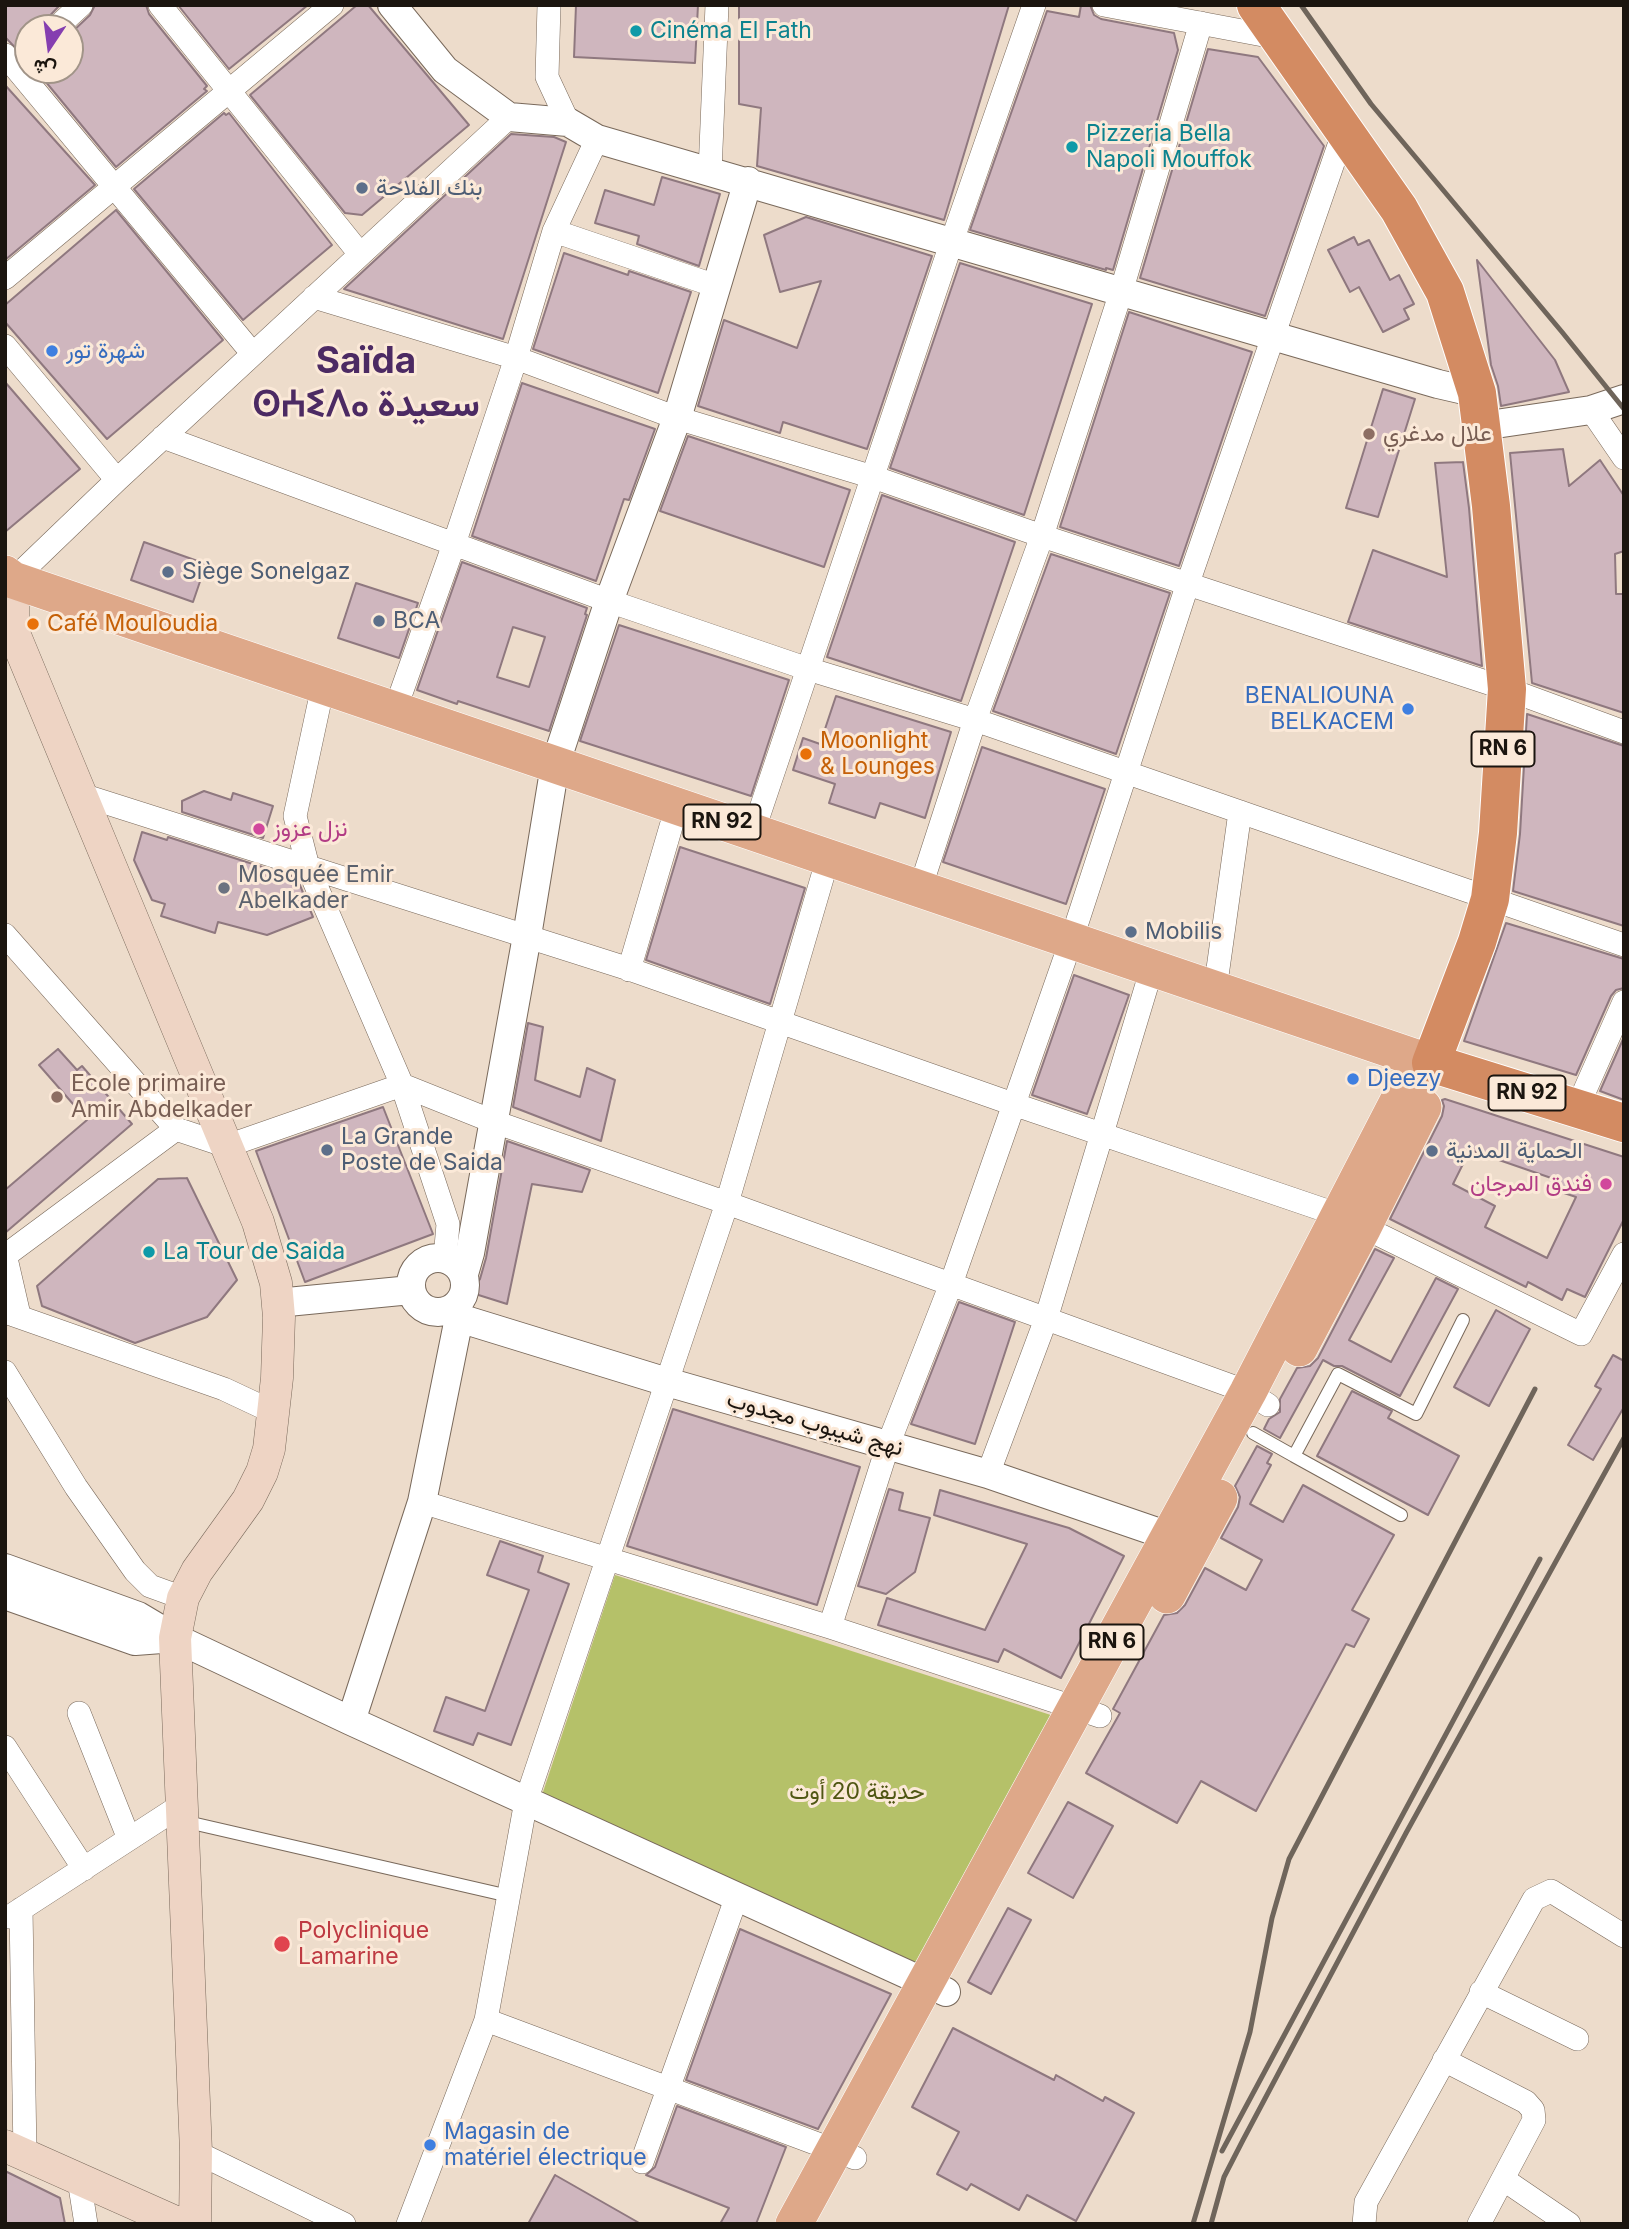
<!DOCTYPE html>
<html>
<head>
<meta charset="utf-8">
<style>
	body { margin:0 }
	#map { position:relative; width:1629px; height:2229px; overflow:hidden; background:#eddccb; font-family:Inter,Vazirmatn,sans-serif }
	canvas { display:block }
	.frame { position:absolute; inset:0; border:7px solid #1b150f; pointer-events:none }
	.north { position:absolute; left:14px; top:14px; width:70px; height:70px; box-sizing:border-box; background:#fbe9d8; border:2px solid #a19488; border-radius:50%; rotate:193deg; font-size:19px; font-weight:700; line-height:28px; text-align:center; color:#1b150f }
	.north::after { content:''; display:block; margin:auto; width:24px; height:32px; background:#853eb0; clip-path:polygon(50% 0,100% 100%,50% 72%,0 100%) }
</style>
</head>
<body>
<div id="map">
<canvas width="1629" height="2229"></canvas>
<div class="frame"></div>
<div class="north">ش</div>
</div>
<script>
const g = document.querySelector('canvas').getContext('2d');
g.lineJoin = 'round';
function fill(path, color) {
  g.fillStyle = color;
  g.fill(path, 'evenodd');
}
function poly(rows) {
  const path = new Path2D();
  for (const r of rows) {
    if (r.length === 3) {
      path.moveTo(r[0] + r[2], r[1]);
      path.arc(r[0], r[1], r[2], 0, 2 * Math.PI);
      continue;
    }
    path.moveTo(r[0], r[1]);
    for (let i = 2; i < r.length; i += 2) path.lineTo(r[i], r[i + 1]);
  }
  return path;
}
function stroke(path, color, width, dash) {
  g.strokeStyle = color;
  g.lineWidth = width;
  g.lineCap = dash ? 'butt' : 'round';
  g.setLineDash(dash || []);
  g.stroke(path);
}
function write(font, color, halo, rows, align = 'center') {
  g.font = font + ' Inter,Vazirmatn,"Noto Sans Tifinagh",sans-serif';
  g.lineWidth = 6;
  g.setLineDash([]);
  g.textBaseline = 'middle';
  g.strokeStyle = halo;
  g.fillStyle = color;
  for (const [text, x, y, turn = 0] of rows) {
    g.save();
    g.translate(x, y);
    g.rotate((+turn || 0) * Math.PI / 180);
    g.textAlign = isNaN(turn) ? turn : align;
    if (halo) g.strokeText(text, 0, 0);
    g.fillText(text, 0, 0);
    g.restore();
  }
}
const green = poly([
	[615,1575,1057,1717,921,1965,541,1798]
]);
const building = poly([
	[5,5,60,5,38,28,28,28,28,61,5,37,5,5],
	[95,5,146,5,149,14,207,86,204,89,207,91,116,167,36,70,70,70,70,34,90,15,95,5],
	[178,5,308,5,229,69,178,5],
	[357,5,368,5,469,125,362,215,345,213,250,95,357,5],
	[576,5,698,5,695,63,574,57,576,5],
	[739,5,1009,5,944,220,757,166,761,108,739,104,739,5],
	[1081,5,1090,5,1094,15,1101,19,1174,33,1178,50,1113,270,1106,268,1106,270,970,230,1047,11,1079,17,1081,5],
	[1208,49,1258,57,1324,146,1265,316,1140,278,1208,49],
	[5,85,95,185,5,260,5,85],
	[224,113,226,115,229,113,332,245,243,320,134,189,224,113],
	[511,134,554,137,566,142,503,339,344,289,511,134],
	[662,177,720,194,699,266,637,244,639,236,595,223,605,190,654,205,662,177],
	[116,210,223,340,107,439,5,322,5,305,116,210],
	[806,217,932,256,867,449,783,422,780,433,698,406,724,320,797,348,821,281,780,292,764,235,806,217],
	[1354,237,1358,245,1369,240,1390,280,1399,275,1414,304,1404,309,1409,319,1383,332,1359,287,1350,292,1328,250,1354,237],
	[564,253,628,275,629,271,691,292,658,393,533,349,564,253],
	[1477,260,1555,360,1569,392,1501,406,1498,386,1491,365,1477,260],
	[960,263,1092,304,1024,515,890,468,960,263],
	[1129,312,1252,352,1179,566,1060,527,1129,312],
	[5,382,80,469,5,532,5,382],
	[522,383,655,429,629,500,624,499,596,581,472,536,522,383],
	[1383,389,1415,399,1378,517,1346,508,1383,389],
	[688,436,850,490,824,567,660,511,688,436],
	[1563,449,1569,486,1600,460,1624,496,1624,551,1615,554,1616,594,1624,594,1624,713,1532,683,1510,453,1563,449],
	[1463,462,1469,508,1482,666,1348,622,1373,550,1447,577,1435,463,1463,462],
	[882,495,1015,542,961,701,827,657,882,495],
	[144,542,206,564,193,602,131,580,144,542],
	[1051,554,1170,593,1116,754,993,711,1051,554],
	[462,562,587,608,585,614,587,615,549,731,458,701,457,704,417,690,462,562],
	[513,627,545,637,529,687,497,677,513,627],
	[356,583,418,603,399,658,338,638,356,583],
	[619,625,789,680,751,796,580,741,619,625],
	[836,696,951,732,925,818,880,803,875,818,829,803,835,784,793,770,803,738,820,744,836,696],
	[1527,714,1624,746,1624,926,1513,891,1520,834,1527,714],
	[982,747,1105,789,1066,904,943,862,982,747],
	[204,791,231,800,233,793,273,806,263,838,182,812,182,801,204,791],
	[142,832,167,840,168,837,297,878,313,917,267,935,218,922,215,933,161,916,165,904,152,900,134,860,142,832],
	[680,847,805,888,770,1004,646,960,680,847],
	[1506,923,1624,959,1624,988,1616,990,1611,996,1576,1075,1464,1041,1506,923],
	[1074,975,1129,995,1087,1114,1032,1095,1074,975],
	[528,1023,543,1027,535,1080,580,1097,587,1068,615,1080,601,1141,513,1107,528,1023],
	[1624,1037,1624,1100,1600,1091,1624,1037],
	[58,1049,77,1070,82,1066,132,1124,5,1233,5,1190,87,1120,39,1065,58,1049],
	[1445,1099,1624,1157,1624,1219,1585,1297,1567,1289,1562,1300,1528,1282,1526,1287,1390,1219,1442,1116,1444,1106,1442,1100,1445,1099],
	[1470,1150,1557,1180,1555,1190,1576,1197,1547,1258,1485,1227,1495,1206,1453,1184,1470,1150],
	[383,1107,433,1234,305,1282,256,1151,383,1107],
	[507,1141,590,1170,582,1192,532,1184,507,1304,469,1292,480,1279,486,1258,507,1141],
	[187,1178,237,1280,207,1317,135,1343,42,1306,37,1286,158,1179,187,1178],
	[1375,1249,1394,1258,1349,1340,1391,1362,1436,1278,1458,1289,1400,1396,1342,1366,1334,1366,1323,1360,1280,1438,1264,1429,1269,1419,1280,1412,1280,1399,1297,1368,1310,1366,1318,1358,1375,1249],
	[959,1302,1015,1322,975,1444,911,1424,959,1302],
	[1496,1310,1530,1329,1489,1406,1454,1387,1496,1310],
	[1613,1355,1624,1361,1624,1407,1593,1460,1568,1445,1601,1389,1595,1386,1613,1355],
	[1352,1391,1392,1411,1388,1418,1459,1456,1428,1515,1317,1456,1352,1391],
	[673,1409,860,1467,817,1605,627,1546,673,1409],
	[1257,1446,1272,1454,1267,1463,1271,1465,1250,1504,1283,1522,1303,1485,1394,1535,1352,1610,1369,1619,1354,1647,1346,1644,1256,1811,1201,1781,1177,1823,1086,1773,1120,1713,1113,1709,1164,1615,1177,1613,1185,1605,1205,1568,1246,1590,1262,1560,1221,1538,1238,1507,1240,1497,1235,1486,1257,1446],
	[889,1489,903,1493,899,1510,930,1518,915,1572,886,1594,858,1586,889,1489],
	[940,1490,1069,1528,1124,1556,1061,1678,1004,1649,998,1662,878,1625,887,1598,985,1630,1027,1544,934,1515,940,1490],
	[500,1541,543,1556,538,1572,569,1584,511,1745,478,1733,473,1745,434,1731,446,1697,485,1711,529,1590,487,1575,500,1541],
	[1068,1802,1113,1826,1073,1898,1028,1873,1068,1802],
	[1008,1908,1031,1920,991,1994,968,1982,1008,1908],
	[740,1929,891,1994,818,2129,686,2080,740,1929],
	[953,2028,1054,2080,1056,2075,1103,2101,1105,2097,1134,2113,1076,2221,1027,2195,1019,2210,971,2184,967,2190,937,2174,959,2132,912,2107,953,2028],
	[677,2106,786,2147,756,2224,720,2224,729,2208,646,2175,655,2167,677,2106],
	[5,2171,60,2198,65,2224,5,2224,5,2171],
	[555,2175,641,2224,528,2224,555,2175]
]);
const service = poly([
	[1253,1433,1294,1456],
	[1401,1515,1294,1456,1338,1374,1416,1414,1463,1320],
	[183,1821,509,1896]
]);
const minor = poly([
	[160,5,360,254],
	[549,5,547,77,568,122],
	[1104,5,1279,38],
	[56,28,81,5],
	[5,55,253,354],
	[710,172,717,5],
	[554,231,716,286],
	[5,278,332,5],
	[314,297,516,358,677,418,873,477,1042,536,1507,689,1624,732],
	[5,346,117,480],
	[1591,410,1624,458],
	[163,437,609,601,808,669,975,720,1624,945],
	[13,580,117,480,509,117],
	[323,686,295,816,308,867,402,1085,448,1224,445,1259],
	[395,710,454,544,516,358,554,231,597,139],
	[82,795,626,968,1013,1104,1339,1215,1581,1334,1624,1254],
	[753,832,952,241,1034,5],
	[920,889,975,720,1042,536,1121,292,1201,23],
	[5,935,176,1129,227,1146,402,1085,492,1121,727,1203,1248,1392,1268,1405],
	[629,970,677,806],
	[1215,990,1240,812],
	[1577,1108,1624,1002],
	[5,1254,19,1315],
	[6,1255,176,1129],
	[5,1312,224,1389,273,1412],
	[5,1372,76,1487,135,1571,150,1586,183,1598],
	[988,1474,1046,1319,1152,968],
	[422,1502,830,1627,1100,1716],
	[830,1627,888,1445,951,1284,1071,941,1188,583,1344,131],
	[79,1713,129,1839],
	[5,1747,84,1869],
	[21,1909,25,2155],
	[9,1917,183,1804],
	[1481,1992,1577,2039],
	[486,2020,855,2158],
	[1444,2060,1526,2102,1533,2110,1534,2120,1479,2224],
	[196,2152,344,2224],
	[642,2162,737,1896],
	[1503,2179,1569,2224],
	[79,2180,86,2224],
	[408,2224,486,2020,526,1801,727,1203,828,858],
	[1364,2224,1366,2202,1534,1899,1551,1891,1624,1936]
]);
const tertiary = poly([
	[392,5,445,70,509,117,568,122,597,139,1438,384,1477,393],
	[1482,426,1591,410,1624,399],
	[438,1285,27],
	[464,1274,470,1253,527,936,555,765,609,601,677,418,748,181],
	[277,1303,411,1290],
	[5,1568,138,1616,175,1638,351,1721,946,1992],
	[5,1595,135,1641,175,1638],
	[351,1721,422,1502,459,1318,667,1382,988,1474,1189,1543]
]);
const secondary = poly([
	[13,580,13,631,258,1222,276,1283,279,1317,277,1378,269,1449,262,1472,248,1500,197,1571,183,1598,175,1638,196,2152,195,2224],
	[5,2146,180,2224]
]);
const primary = poly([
	[5,574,13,580,1431,1063],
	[1299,1348,1363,1227,1423,1107],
	[1167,1595,1219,1498],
	[794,2224,1248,1392,1404,1090,1415,1075,1431,1063]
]);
const trunk = poly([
	[1256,5,1399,209,1445,292,1477,393,1491,506,1507,689,1498,833,1490,899,1477,942,1431,1063,1624,1123]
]);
const rail = poly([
	[1301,5,1371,104,1562,332,1624,409],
	[1222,2151,1540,1559],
	[1193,2224,1250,2032,1272,1918,1289,1859,1535,1389],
	[1211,2224,1224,2177,1243,2140,1406,1833,1624,1438]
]);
const markers = [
	[636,31,7,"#0f9aa8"],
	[1072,147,7,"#0f9aa8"],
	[362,188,7,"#5c6f8a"],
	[52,351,7,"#3f7fe0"],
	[1369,434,7,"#8d6e63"],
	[168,572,7,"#5c6f8a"],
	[379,621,7,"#5c6f8a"],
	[33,624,7,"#e8710a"],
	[1408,709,7,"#3f7fe0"],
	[806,754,7,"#e8710a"],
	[259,829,7,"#d1479c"],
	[224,888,7,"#6b7280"],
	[1131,932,7,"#5c6f8a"],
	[1353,1079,7,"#3f7fe0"],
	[57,1097,7,"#8d6e63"],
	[327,1150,7,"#5c6f8a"],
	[1432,1151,7,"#5c6f8a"],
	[1606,1184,7,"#d1479c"],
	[149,1252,7,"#0f9aa8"],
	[282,1944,9,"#e0444e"],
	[430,2145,7,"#3f7fe0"]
];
const shields = [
	[1503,749,63],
	[722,822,77],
	[1527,1093,77],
	[1112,1642,63]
];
const shieldNames = [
	["RN 6",1503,749],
	["RN 92",722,822],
	["RN 92",1527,1093],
	["RN 6",1112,1642]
];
const cultureNames = [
	["Cinéma El Fath",650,31],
	["Pizzeria Bella",1086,134],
	["Napoli Mouffok",1086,160],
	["La Tour de Saida",163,1252]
];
const serviceNames = [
	["بنك الفلاحة",376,188],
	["Siège Sonelgaz",182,572],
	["BCA",393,621],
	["Mobilis",1145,932],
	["La Grande",341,1137],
	["Poste de Saida",341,1163],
	["الحماية المدنية",1446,1151]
];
const shopNames = [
	["شهرة تور",66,351],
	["BENALIOUNA",1394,696,"right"],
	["BELKACEM",1394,722,"right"],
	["Djeezy",1367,1079],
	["Magasin de",444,2132],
	["matériel électrique",444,2158]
];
const educationNames = [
	["علال مدغري",1383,434],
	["Ecole primaire",71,1084],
	["Amir Abdelkader",71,1110]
];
const foodNames = [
	["Café Mouloudia",47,624],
	["Moonlight",820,741],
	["& Lounges",820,767]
];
const hotelNames = [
	["نزل عزوز",273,829],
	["فندق المرجان",1592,1184,"right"]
];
const worshipNames = [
	["Mosquée Emir",238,875],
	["Abelkader",238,901]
];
const streetNames = [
	["نهج شيبوب مجدوب",815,1424,16]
];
const parkNames = [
	["حديقة 20 أوت",857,1792]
];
const healthNames = [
	["Polyclinique",298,1931],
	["Lamarine",298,1957]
];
const townNames = [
	["Saïda",366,362],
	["ⵙⵄⵉⴷⴰ سعيدة",366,405]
];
fill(green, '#b5c169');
fill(building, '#cfb6be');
stroke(building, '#8f787f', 2);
stroke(service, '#79695b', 14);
stroke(minor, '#79695b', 24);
stroke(tertiary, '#79695b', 30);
stroke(secondary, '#79695b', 33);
stroke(primary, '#fff', 38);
stroke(trunk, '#fff', 40);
stroke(service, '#fff', 12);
stroke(minor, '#fff', 23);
stroke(tertiary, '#fff', 28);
stroke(secondary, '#eed4c4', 32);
stroke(primary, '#dea889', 37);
stroke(trunk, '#d38b62', 38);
stroke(rail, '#6f655b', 5);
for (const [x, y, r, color] of markers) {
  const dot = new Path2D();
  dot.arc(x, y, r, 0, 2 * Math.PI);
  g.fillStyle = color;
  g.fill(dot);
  stroke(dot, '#fbe9d8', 2.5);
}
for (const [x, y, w] of shields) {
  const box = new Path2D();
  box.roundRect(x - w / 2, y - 17.5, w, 35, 5);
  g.fillStyle = '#fbe9d8';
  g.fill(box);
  stroke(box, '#1b150f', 2);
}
write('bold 21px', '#1b150f', null, shieldNames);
write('23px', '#0d838f', '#fbe9d8', cultureNames, 'left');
write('23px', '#4e5e75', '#fbe9d8', serviceNames, 'left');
write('23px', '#366cbe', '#fbe9d8', shopNames, 'left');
write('23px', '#785e54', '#fbe9d8', educationNames, 'left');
write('23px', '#c56008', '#fbe9d8', foodNames, 'left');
write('23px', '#b23c85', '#fbe9d8', hotelNames, 'left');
write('23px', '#5b616d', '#fbe9d8', worshipNames, 'left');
write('23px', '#1b150f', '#fbe9d8', streetNames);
write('23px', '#505713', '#fbe9d8', parkNames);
write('23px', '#be3a42', '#fbe9d8', healthNames, 'left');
write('bold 37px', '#4c2a63', '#fbe9d8', townNames);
</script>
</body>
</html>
